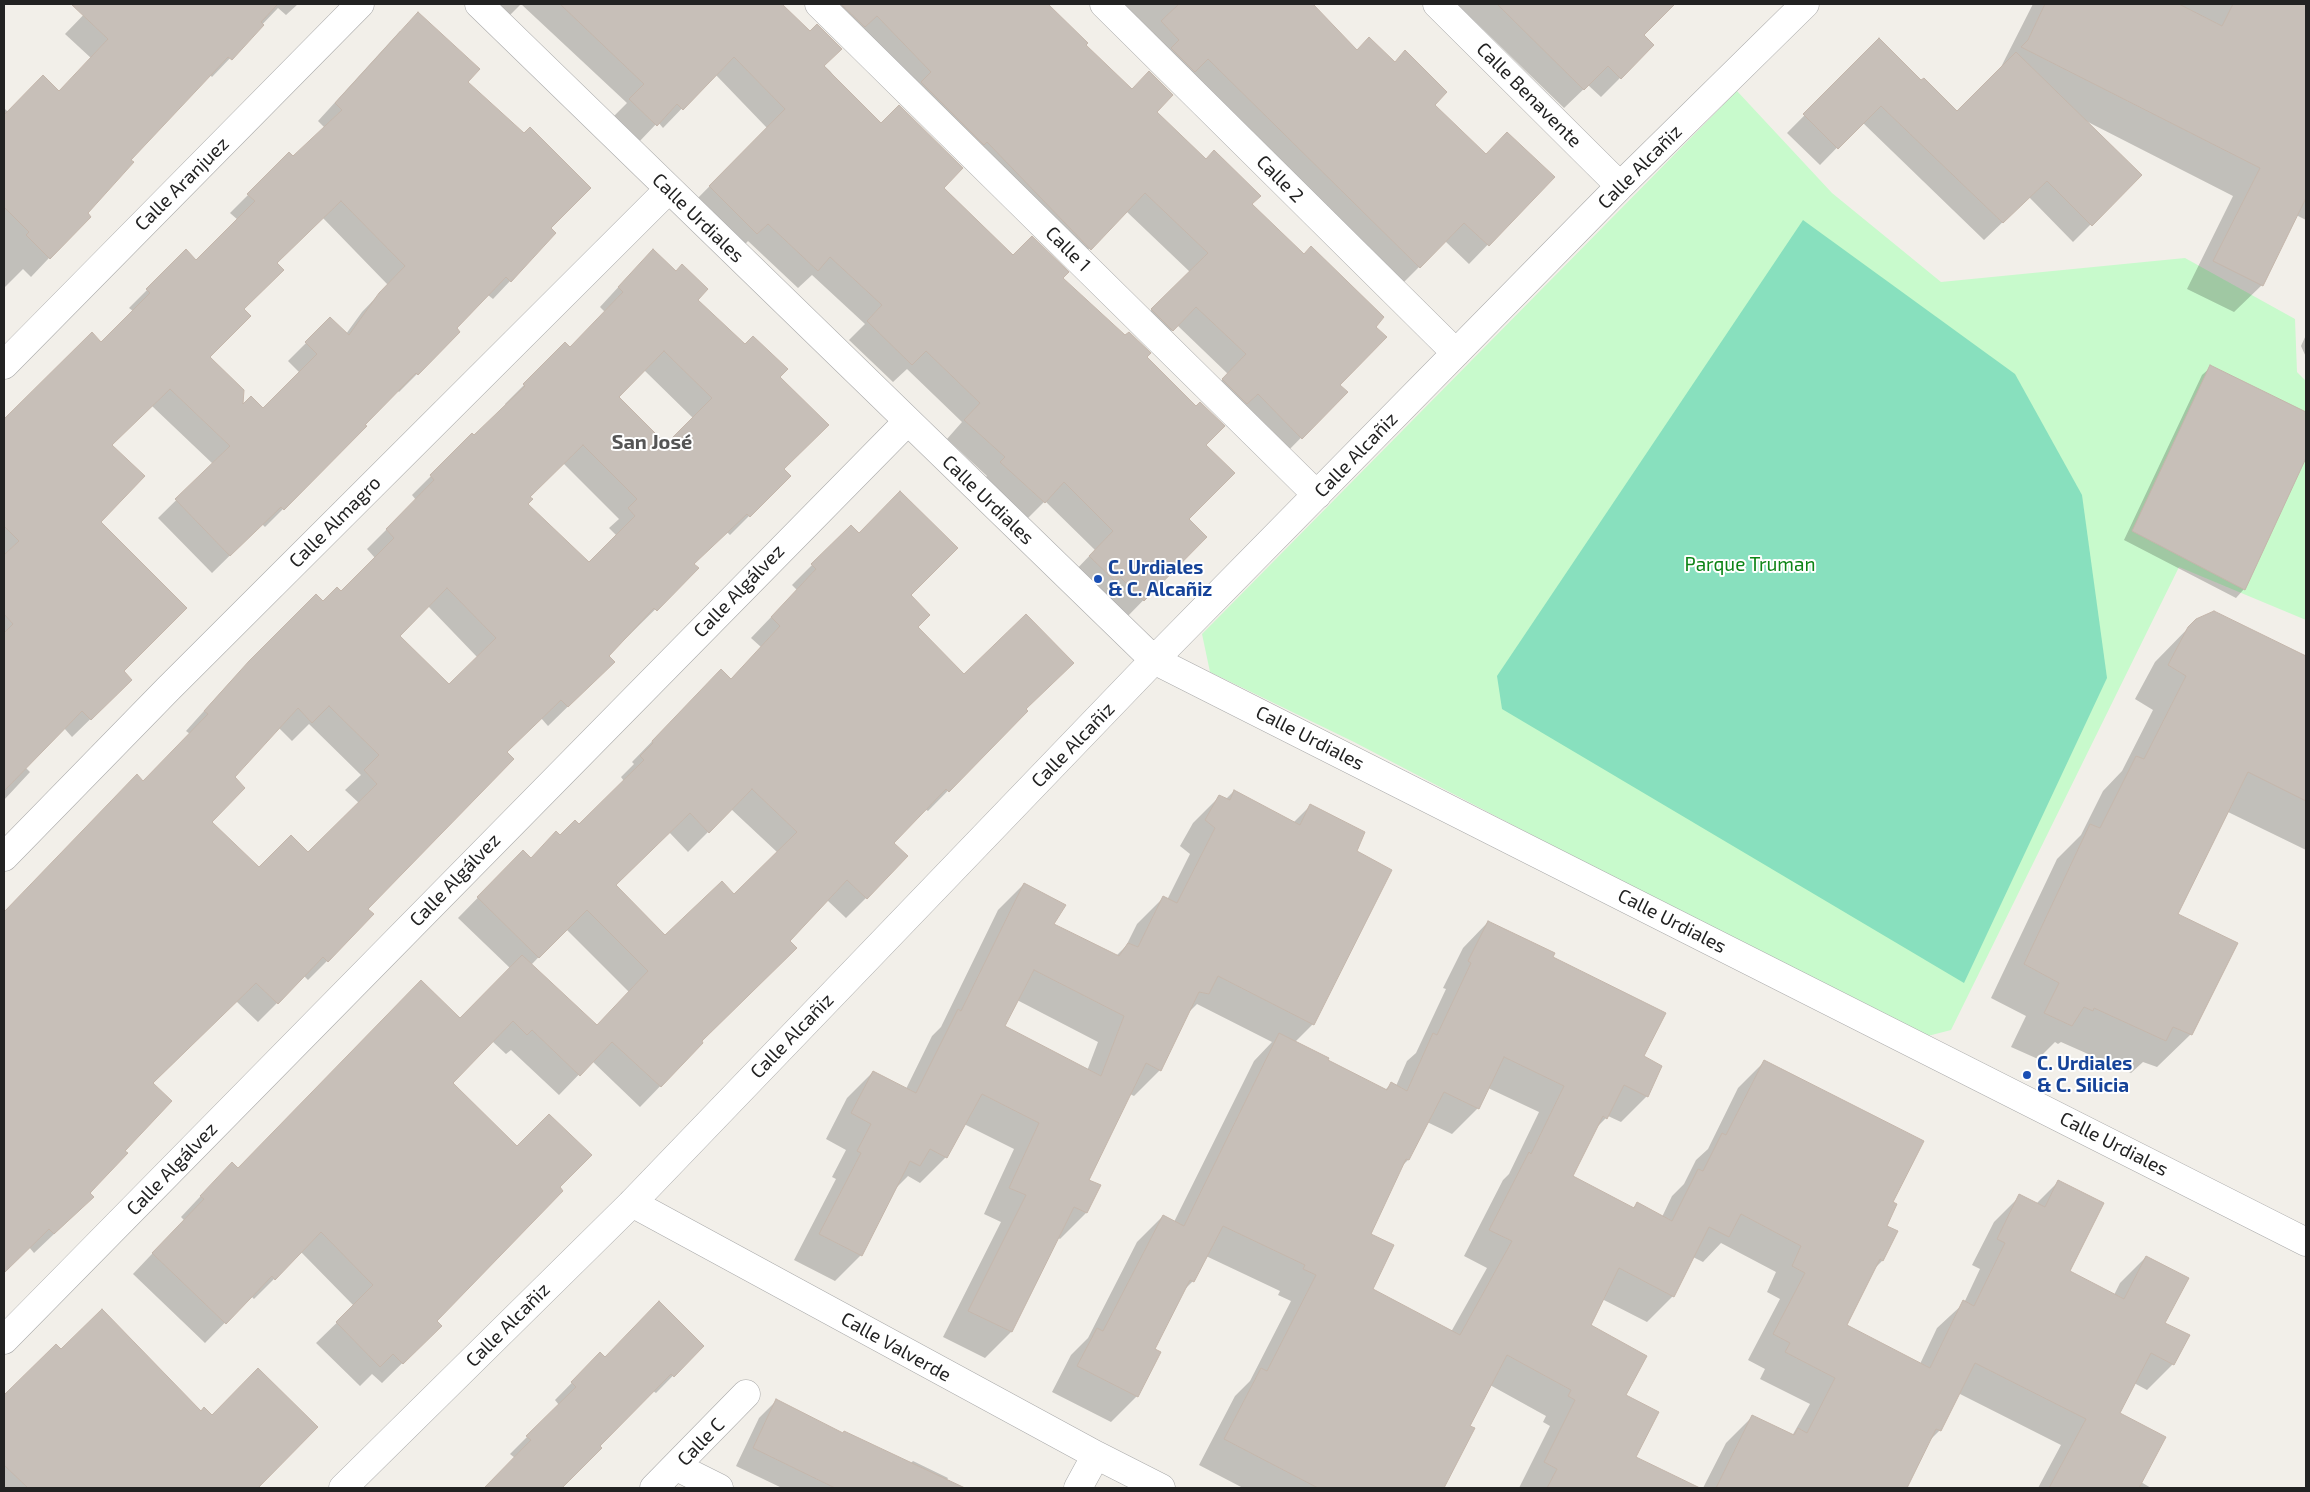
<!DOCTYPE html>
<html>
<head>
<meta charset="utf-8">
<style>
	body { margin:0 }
	#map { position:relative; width:2310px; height:1492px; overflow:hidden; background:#f2efe9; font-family:"Exo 2",sans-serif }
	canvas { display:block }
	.frame { position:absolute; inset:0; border:5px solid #222; pointer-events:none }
</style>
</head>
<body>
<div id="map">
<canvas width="2310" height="1492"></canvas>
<div class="frame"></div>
</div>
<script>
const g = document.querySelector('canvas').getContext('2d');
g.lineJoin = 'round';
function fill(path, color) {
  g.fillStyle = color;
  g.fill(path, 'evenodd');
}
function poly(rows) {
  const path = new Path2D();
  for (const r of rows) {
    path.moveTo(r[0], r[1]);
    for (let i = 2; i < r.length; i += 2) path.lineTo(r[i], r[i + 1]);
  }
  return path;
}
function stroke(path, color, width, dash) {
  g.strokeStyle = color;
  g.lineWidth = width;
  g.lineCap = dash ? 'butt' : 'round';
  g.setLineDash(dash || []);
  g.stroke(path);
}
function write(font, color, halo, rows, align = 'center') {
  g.font = font + ' "Exo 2",sans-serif';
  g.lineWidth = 4;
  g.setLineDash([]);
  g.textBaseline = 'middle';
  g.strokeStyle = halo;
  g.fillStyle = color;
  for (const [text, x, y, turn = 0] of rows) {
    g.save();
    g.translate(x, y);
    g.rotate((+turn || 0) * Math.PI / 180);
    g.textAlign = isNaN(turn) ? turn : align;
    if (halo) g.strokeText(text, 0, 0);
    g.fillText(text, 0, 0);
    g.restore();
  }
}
const park = poly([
	[1737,91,1832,193,1941,282,2185,258,2295,319,2297,372,2306,381,2306,620,2179,567,1951,1030,1920,1038,1354,742,1210,672,1202,634]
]);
const pitch = poly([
	[1803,220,2015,374,2082,495,2107,678,1964,983,1502,709,1497,676]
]);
const shadow = poly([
	[94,4,298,4,286,15,278,8,212,77,210,75,129,160,49,258,31,277,23,269,4,288,4,108,8,112,59,92,91,58,65,34],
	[496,4,521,4,509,16],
	[521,4,759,4,830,71,845,89,1013,257,1061,279,1145,357,1205,445,1187,519,1205,537,1125,619,1071,575,1095,550,1045,501,1026,520,982,481,987,476,947,439,962,422,907,369,893,382,849,340,865,324,812,275,798,288,748,241,738,252,691,205,767,128,715,74,663,128,658,122,638,143,612,118,627,103],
	[806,4,1046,4,1086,43,1084,45,1156,112,1374,327,1338,385,1346,392,1283,456,1204,398,1228,374,1177,325,1154,349,1133,328,1190,272,1126,211,1071,267],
	[1112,4,1311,4,1356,51,1433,105,1486,155,1553,177,1469,264,1445,241,1400,286],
	[1457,4,1673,4,1642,35,1620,78,1601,97,1588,85,1564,108],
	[2033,4,2306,4,2306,220,2296,215,2262,285,2234,312,2187,289,2233,196,2086,121,2140,175,2073,242,2029,197,1984,240,1862,122,1820,165,1787,133,1879,40,1921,82,1957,113,2000,69],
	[400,31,466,82,549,228,510,281,493,299,488,295,455,329,459,332,399,392,397,390,364,425,365,427,265,527,262,524,212,573,158,518,213,464,152,406,111,445,99,522,122,671,113,697,72,737,64,728,25,767,30,772,4,800,4,693,17,680,4,666,4,421,92,334,101,344,133,311,129,308,186,251,196,262,238,220,230,213,289,154,293,158,325,128,318,121],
	[322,217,388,285,362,312,346,334,330,319,288,361,300,373,263,410,242,407,209,357,275,263],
	[634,270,696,300,778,377,782,469,789,476,730,535,727,532,693,564,697,568,608,656,594,681,548,726,541,718,505,752,367,909,327,961,308,980,304,976,258,1022,236,1001,152,1084,123,1151,73,1216,34,1253,29,1247,4,1271,4,913,118,795,143,782,190,734,186,731,230,682,316,596,323,603,341,592,375,558,367,549,416,500,412,495,472,435,474,436,506,406,505,404,565,344,569,349,605,312,600,307],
	[644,370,693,418,666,445,618,397],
	[563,463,619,519,609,528,617,536,589,564,527,504,529,497],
	[428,606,478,658,449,686,398,636],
	[309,724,361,775,345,790,359,803,308,854,259,869,210,822,233,777,279,728,292,741],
	[2306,335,2306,357,2301,346],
	[2211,367,2306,413,2306,455,2244,589,2236,598,2124,540,2202,375],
	[812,565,909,595,916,628,964,676,1026,711,928,811,925,809,892,844,866,898,846,918,827,900,700,1041,702,1043,640,1107,592,1061,559,1095,511,1050,506,1054,492,1041,451,1083,558,1187,436,1321,440,1326,382,1383,372,1374,360,1386,316,1343,354,1306,301,1252,254,1299,251,1296,205,1343,133,1274,184,1220,181,1217,212,1184,237,1169,459,1020,510,968,458,918,503,872,530,859,560,836,579,826,624,781,621,777,634,764,632,762,701,691,730,680,761,647,751,638,797,590,792,585],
	[731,809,777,852,734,896,665,937,615,886,669,832,688,852],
	[566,929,629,992,596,1027,531,965],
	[2214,612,2306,658,2306,850,2228,812,2177,914,2191,1034,2157,1067,2143,1062,2131,1073,2061,1042,2058,1044,2055,1042,2038,1059,2011,1047,2026,1016,1991,998,2057,859,2081,835,2103,791,2122,771,2153,710,2135,699,2155,662,2196,620],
	[1234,791,1293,823,1310,806,1355,851,1313,1024,1295,1042,1384,1091,1391,1084,1396,1086,1407,1061,1416,1053,1446,989,1443,988,1463,948,1488,922,1552,958,1642,1057,1647,1096,1621,1122,1608,1116,1595,1129,1572,1176,1632,1209,1637,1204,1662,1217,1672,1196,1684,1184,1696,1160,1708,1149,1738,1088,1764,1062,1891,1202,1886,1227,1897,1232,1882,1261,1873,1270,1846,1326,1920,1364,1937,1328,1964,1303,1980,1269,1972,1265,1994,1222,2020,1196,2036,1204,2058,1182,2068,1272,2114,1295,2120,1283,2146,1257,2173,1364,2147,1390,2134,1383,2119,1413,2141,1482,2151,1488,2038,1488,2061,1445,1958,1393,1940,1430,1928,1442,1906,1488,1703,1488,1726,1443,1752,1417,1792,1436,1810,1404,1760,1379,1765,1369,1748,1360,1780,1299,1767,1292,1776,1272,1721,1243,1703,1262,1693,1257,1673,1296,1647,1322,1602,1299,1589,1326,1624,1395,1641,1404,1598,1488,1519,1488,1550,1426,1543,1422,1546,1416,1490,1385,1469,1427,1473,1429,1443,1488,1243,1488,1199,1465,1235,1396,1250,1381,1291,1301,1278,1295,1280,1291,1206,1256,1193,1281,1183,1291,1153,1349,1137,1396,1111,1422,1052,1392,1071,1355,1088,1338,1137,1242,1163,1216,1174,1222,1254,1061,1272,1042,1197,1004,1188,1013,1160,1070,1134,1096,1130,1094,1087,1180,1099,1186,1086,1213,1060,1239,1058,1238,1011,1332,985,1358,943,1337,1001,1222,984,1214,1014,1149,964,1124,946,1157,920,1183,908,1176,893,1191,861,1255,835,1281,794,1260,836,1179,832,1177,846,1150,826,1139,847,1098,873,1072,906,1089,932,1036,941,1027,998,910,1024,884,1052,924,1116,956,1126,946,1137,924,1163,898,1167,900,1190,854,1180,846,1193,823,1219,797,1226,799],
	[1017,1000,1098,1042,1087,1071,1003,1026],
	[1488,1088,1539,1112,1509,1174,1503,1180,1464,1256,1487,1268,1451,1332,1372,1290,1369,1234,1400,1168,1408,1160,1427,1122,1452,1134,1478,1108],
	[56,1346,61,1351,212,1417,317,1427,256,1488,4,1488,4,1398],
	[702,1346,656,1393,653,1391,559,1488,485,1488,515,1458,510,1454,559,1405,555,1400,600,1354,605,1358],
	[776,1401,842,1434,910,1464,913,1461,948,1478,945,1483,955,1488,782,1488,736,1466,759,1418]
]);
const building = poly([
	[71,4,278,4,261,22,264,25,232,60,228,57,131,160,134,162,88,213,91,217,50,259,26,235,29,232,4,207,4,115,43,75,59,91,108,39,71,4],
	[560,4,782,4,810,31,817,24,842,49,824,66,881,123,899,105,963,168,944,188,1013,255,1032,236,1069,272,1063,278,1125,335,1129,332,1151,353,1147,357,1196,406,1200,402,1225,426,1206,445,1235,473,1189,519,1207,537,1144,601,1120,577,1115,581,1089,556,1113,531,1064,482,1045,503,1000,462,1005,457,964,420,980,403,926,351,912,365,867,321,882,305,830,257,818,271,768,224,757,234,709,186,785,109,734,57,683,110,677,104,657,126,629,99,644,84,560,4],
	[841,4,1048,4,1088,43,1086,45,1132,89,1149,71,1173,95,1157,112,1206,159,1214,150,1261,196,1252,204,1304,254,1311,246,1384,317,1376,327,1387,337,1340,385,1348,392,1302,439,1258,394,1247,404,1222,379,1246,354,1196,307,1173,331,1151,309,1208,253,1145,193,1091,250,987,142,984,145,921,82,931,72,877,16,865,27,841,4],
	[1179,4,1313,4,1357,50,1369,37,1395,62,1405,50,1447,92,1435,105,1486,154,1507,132,1555,177,1489,246,1464,223,1420,268,1208,59,1195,72,1171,48,1179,40,1161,21,1179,4],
	[1497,4,1675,4,1644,35,1654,45,1621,79,1608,66,1584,90,1497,4],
	[2045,4,2179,4,2222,26,2233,4,2306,4,2306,198,2263,286,2213,261,2260,168,2021,47,2028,40,2045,4],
	[418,12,480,69,468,82,524,133,530,127,591,188,551,228,556,233,511,282,506,277,457,328,460,332,418,375,416,373,365,425,367,426,284,510,281,507,230,556,175,499,230,446,170,389,112,445,145,476,101,522,187,608,124,671,132,680,91,720,82,711,4,791,4,633,13,624,4,614,4,555,19,541,4,526,4,419,92,332,101,342,150,293,146,289,186,249,196,260,255,201,247,194,289,152,293,156,342,110,335,103,418,12],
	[341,201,405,266,379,293,349,335,330,317,305,342,317,354,263,408,251,396,243,404,244,390,210,357,251,316,244,309,284,270,277,263,341,201],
	[1879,38,1921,80,1924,78,1957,111,2016,52,2142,175,2092,226,2047,181,2003,223,1881,106,1838,149,1803,114,1879,38],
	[653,249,676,271,682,264,708,289,698,300,745,344,753,336,788,369,780,377,829,425,784,469,791,476,750,517,747,514,694,564,699,568,657,611,654,608,609,656,615,662,568,707,561,700,507,752,514,759,368,909,374,914,328,962,323,957,278,1004,256,983,153,1083,172,1101,125,1151,128,1153,90,1193,94,1197,54,1234,49,1229,4,1273,4,912,137,774,143,781,208,714,204,711,249,661,316,594,323,601,337,587,341,591,394,538,386,529,434,480,430,475,472,433,474,435,525,386,523,384,565,342,570,347,623,292,618,287,653,249],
	[664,351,712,398,666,444,619,397,664,351],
	[583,445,637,499,628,508,635,516,589,562,528,504,533,499,530,497,583,445],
	[447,588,496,638,449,684,400,636,447,588],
	[329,706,379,755,364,770,377,784,308,852,291,835,259,867,212,822,245,788,235,777,298,708,312,723,329,706],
	[2210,365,2306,412,2306,458,2245,590,2132,531,2210,365],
	[900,491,958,548,911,595,930,615,918,627,964,674,1026,614,1074,663,1026,709,1028,711,949,792,946,789,894,843,908,856,867,899,847,880,790,941,797,948,702,1041,703,1043,661,1087,612,1042,580,1076,532,1030,527,1035,513,1021,453,1083,517,1146,549,1114,592,1155,560,1187,563,1191,437,1321,442,1326,403,1364,393,1354,380,1367,336,1322,373,1285,321,1232,275,1280,272,1276,226,1324,152,1253,204,1199,200,1196,232,1162,238,1168,421,980,460,1018,522,955,597,1025,648,971,587,910,539,958,477,897,523,850,531,858,556,831,560,835,575,820,579,824,644,760,640,756,653,743,652,741,721,669,731,679,780,626,771,617,816,569,811,564,851,525,859,533,900,491],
	[752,789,797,832,734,894,722,881,665,935,616,885,690,813,709,833,752,789],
	[2214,611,2306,656,2306,801,2248,772,2178,914,2238,943,2192,1035,2173,1027,2166,1041,2094,1008,2093,1011,2084,1007,2072,1026,2044,1013,2059,983,2024,964,2090,824,2100,828,2136,756,2144,759,2186,676,2168,665,2188,627,2196,619,2214,611],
	[1234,790,1300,825,1310,804,1365,832,1357,851,1392,870,1314,1025,1218,976,1209,994,1199,992,1161,1071,1146,1063,1089,1180,1101,1185,1087,1213,1074,1207,1012,1332,968,1311,1026,1195,1009,1188,1039,1123,982,1094,947,1158,930,1149,920,1166,910,1161,862,1256,819,1234,861,1153,857,1151,871,1124,851,1113,873,1071,916,1093,958,1009,961,1011,1024,883,1066,905,1054,924,1119,956,1128,943,1138,947,1163,896,1177,903,1215,828,1205,820,1219,795,1230,800,1234,790],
	[1034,970,1124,1016,1101,1076,1005,1026,1034,970],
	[1488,921,1555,953,1553,957,1666,1013,1644,1056,1662,1066,1648,1097,1624,1085,1607,1119,1603,1116,1573,1176,1634,1208,1637,1202,1672,1221,1698,1169,1703,1171,1722,1133,1726,1135,1764,1060,1924,1141,1893,1202,1897,1204,1887,1226,1898,1231,1883,1261,1880,1259,1847,1325,1930,1368,1963,1300,1974,1306,2005,1243,1997,1239,2019,1194,2045,1207,2058,1180,2104,1203,2070,1271,2124,1299,2146,1256,2189,1278,2165,1323,2190,1335,2174,1365,2151,1353,2120,1413,2166,1437,2139,1488,2049,1488,2086,1419,1975,1363,1941,1431,1936,1429,1907,1488,1716,1488,1752,1415,1794,1435,1798,1428,1807,1433,1835,1378,1785,1352,1790,1343,1773,1334,1805,1273,1792,1266,1801,1246,1741,1214,1729,1237,1709,1227,1674,1297,1619,1268,1591,1325,1647,1356,1626,1395,1659,1412,1636,1457,1700,1488,1547,1488,1557,1469,1544,1462,1575,1400,1568,1396,1571,1390,1507,1355,1470,1426,1475,1428,1444,1488,1318,1488,1224,1439,1261,1368,1267,1371,1316,1275,1303,1269,1305,1265,1223,1226,1194,1282,1190,1280,1155,1349,1161,1352,1138,1397,1077,1366,1097,1328,1103,1331,1163,1215,1184,1226,1279,1033,1329,1058,1328,1060,1387,1090,1391,1082,1407,1091,1433,1033,1437,1035,1471,963,1468,961,1488,921],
	[1504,1057,1564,1086,1531,1154,1529,1152,1489,1230,1512,1241,1460,1335,1373,1289,1394,1245,1371,1234,1406,1159,1409,1160,1444,1092,1479,1109,1504,1057],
	[659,1301,704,1346,674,1377,671,1374,600,1446,602,1448,562,1488,484,1488,531,1440,526,1436,576,1387,571,1382,600,1352,605,1357,659,1301],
	[102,1309,201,1411,204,1407,212,1415,258,1368,318,1427,258,1488,28,1488,4,1465,4,1395,56,1344,61,1349,102,1309],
	[776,1399,843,1433,844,1431,965,1488,835,1488,753,1448,776,1399]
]);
const street = poly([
	[479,4,1154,660,2306,1242],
	[819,4,1317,495],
	[1104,4,1456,353],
	[1437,4,1620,186],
	[4,365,360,4],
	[4,857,168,689,668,190],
	[632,1203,1096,1455,1161,1488],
	[4,1340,908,421],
	[677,1467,719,1488],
	[343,1488,632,1203,1154,660,1620,186,1805,4],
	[654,1488,746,1394],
	[1078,1488,1096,1455]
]);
const markers = [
	[1098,579,5,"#1a4fb4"],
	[2027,1075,5,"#1a4fb4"]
];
const streetNames = [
	["Calle Benavente",1529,95,45],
	["Calle Alcañiz",1640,167,-45],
	["Calle 2",1280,179,45],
	["Calle Aranjuez",182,184,-45],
	["Calle Urdiales",698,218,44],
	["Calle 1",1068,249,45],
	["Calle Alcañiz",1356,455,-46],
	["Calle Urdiales",988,500,44],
	["Calle Almagro",335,522,-45],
	["Calle Algálvez",739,591,-46],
	["Calle Urdiales",1310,738,27],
	["Calle Alcañiz",1073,745,-46],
	["Calle Algálvez",455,880,-46],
	["Calle Urdiales",1672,921,27],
	["Calle Alcañiz",792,1036,-46],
	["Calle Urdiales",2114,1144,27],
	["Calle Algálvez",172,1169,-46],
	["Calle Alcañiz",508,1325,-45],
	["Calle Valverde",896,1347,29],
	["Calle C",701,1442,-46]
];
const parkNames = [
	["Parque Truman",1750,565]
];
const transitNames = [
	["C. Urdiales",1108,568],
	["& C. Alcañiz",1108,590],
	["C. Urdiales",2037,1064],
	["& C. Silicia",2037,1086]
];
const neighbourhoodNames = [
	["San José",652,442]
];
fill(park, '#c8facc');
fill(pitch, '#88e0be');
fill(shadow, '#0003');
fill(building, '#c7bfb8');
stroke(building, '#c4b6ab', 1);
stroke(street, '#a9a9a9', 29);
stroke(street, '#fff', 28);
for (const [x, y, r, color] of markers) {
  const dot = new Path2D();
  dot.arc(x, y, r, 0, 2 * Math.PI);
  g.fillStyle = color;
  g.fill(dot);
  stroke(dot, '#fff', 2);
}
write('19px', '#222', '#fff', streetNames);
write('19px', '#0c8416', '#fff', parkNames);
write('bold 19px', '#164399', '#fff', transitNames, 'left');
write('bold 20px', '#555', '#fff', neighbourhoodNames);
</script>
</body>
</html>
